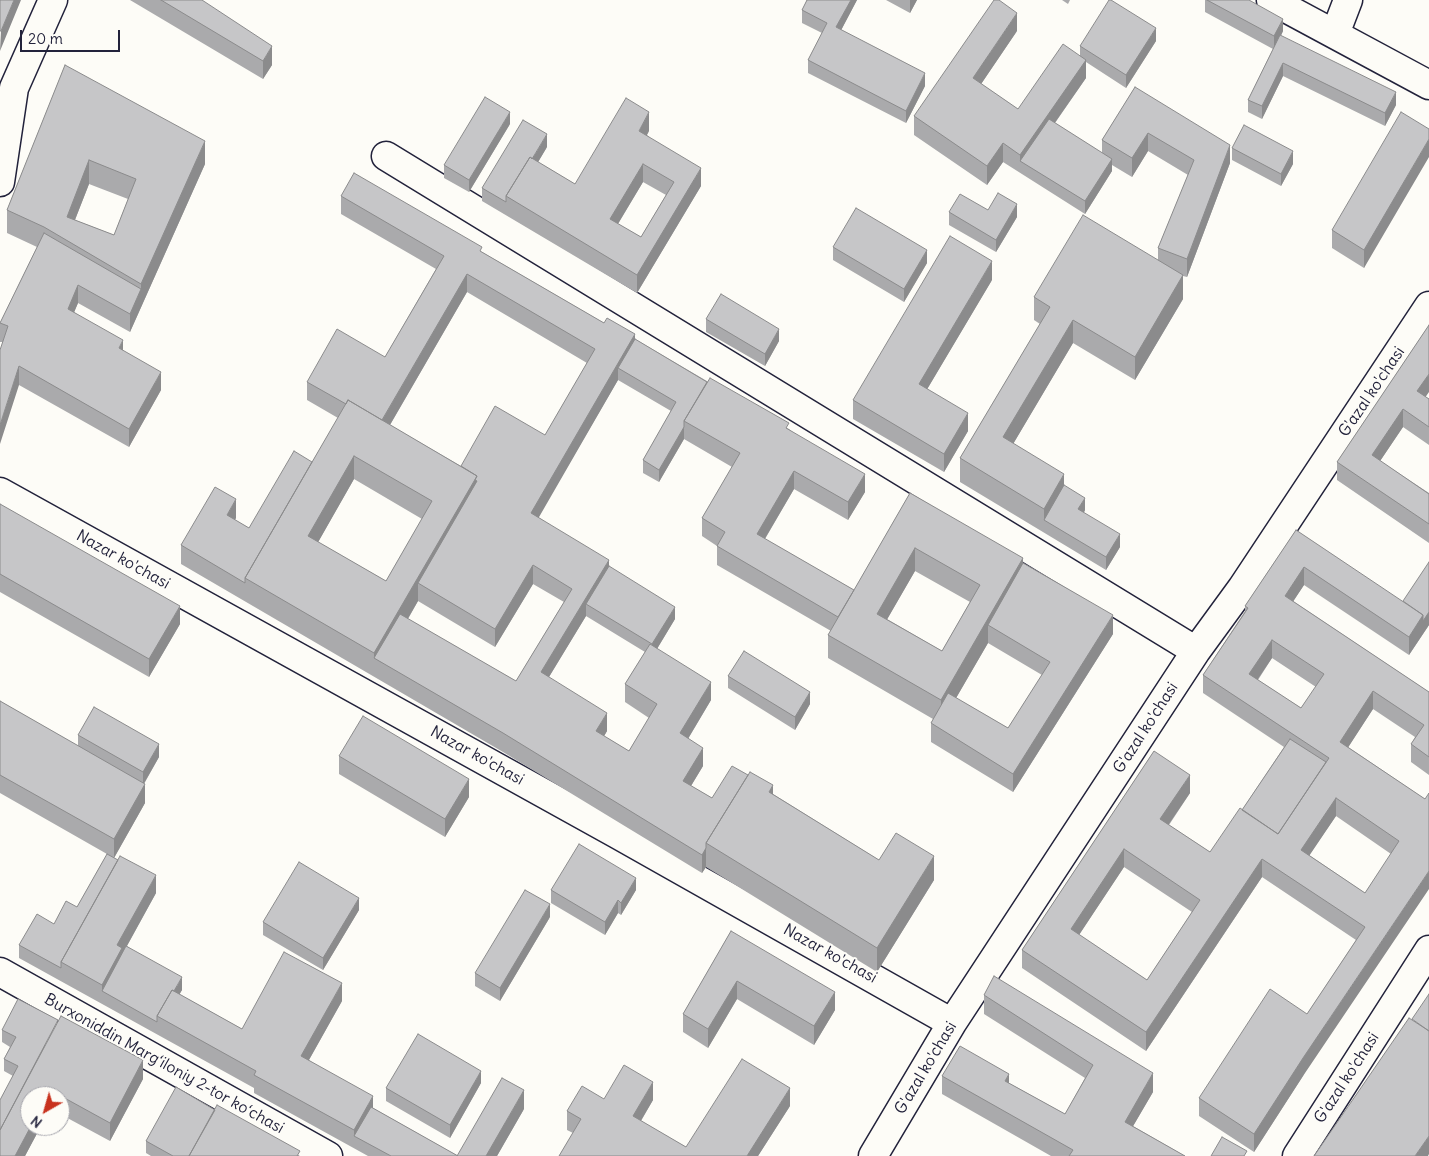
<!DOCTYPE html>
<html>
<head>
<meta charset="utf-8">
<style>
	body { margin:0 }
	#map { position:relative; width:1429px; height:1156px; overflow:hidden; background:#fdfcf7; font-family:Delius,sans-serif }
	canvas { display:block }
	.north { position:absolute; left:20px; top:1086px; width:50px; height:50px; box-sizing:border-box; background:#fdfcf7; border:1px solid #a5a5ac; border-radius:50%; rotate:218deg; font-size:14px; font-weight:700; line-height:20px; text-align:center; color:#22223b }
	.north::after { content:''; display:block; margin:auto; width:18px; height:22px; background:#c8321e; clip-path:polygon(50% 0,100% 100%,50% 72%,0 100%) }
	.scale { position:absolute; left:20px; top:30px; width:100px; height:22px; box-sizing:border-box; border:2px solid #22223b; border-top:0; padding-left:6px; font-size:15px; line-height:18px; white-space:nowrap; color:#22223b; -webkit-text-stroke:4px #fdfcf7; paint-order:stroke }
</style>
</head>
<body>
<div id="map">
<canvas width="1429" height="1156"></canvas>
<div class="north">N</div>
<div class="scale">20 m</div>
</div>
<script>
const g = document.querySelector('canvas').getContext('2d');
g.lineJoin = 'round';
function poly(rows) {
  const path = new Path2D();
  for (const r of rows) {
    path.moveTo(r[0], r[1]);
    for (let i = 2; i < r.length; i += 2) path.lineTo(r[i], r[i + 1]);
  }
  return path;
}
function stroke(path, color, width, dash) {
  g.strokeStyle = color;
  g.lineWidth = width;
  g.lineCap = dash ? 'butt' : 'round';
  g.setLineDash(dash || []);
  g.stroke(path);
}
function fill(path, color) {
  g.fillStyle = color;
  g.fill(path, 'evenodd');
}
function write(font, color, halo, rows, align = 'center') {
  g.font = font + ' Delius,sans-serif';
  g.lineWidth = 4;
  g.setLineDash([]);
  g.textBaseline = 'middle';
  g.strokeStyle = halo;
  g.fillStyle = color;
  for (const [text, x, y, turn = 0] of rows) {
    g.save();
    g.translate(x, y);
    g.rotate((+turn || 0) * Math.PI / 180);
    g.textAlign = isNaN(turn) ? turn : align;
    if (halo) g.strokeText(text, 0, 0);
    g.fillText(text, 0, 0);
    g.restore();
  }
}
const minor = poly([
	[1271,0,1429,85],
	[1335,34,1348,0],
	[386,156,1196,651],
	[0,182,14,88,53,0],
	[0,492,617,834,952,1023],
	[0,972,328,1156],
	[873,1156,952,1023,1196,651,1242,588,1429,306],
	[1297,1156,1429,950]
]);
const wall = poly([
	[130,0,202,0,272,65,263,79],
	[807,0,857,0,841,30,925,86,906,123,808,73,808,60,822,33,802,23,802,10],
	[886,0,917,0,910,13],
	[1062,0,1070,0,1068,4],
	[1205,0,1249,0,1283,31,1281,36,1396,105,1385,126,1283,76,1262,119,1248,112,1248,100,1273,49,1205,12],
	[1017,31,981,84,1018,109,1080,56,1080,46,1156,41,1126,88,1086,62,1086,78,1055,123,1102,153,1102,140,1135,87,1230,163,1187,277,1183,276,1183,299,1135,380,1073,343,1013,444,1064,485,1085,510,1084,513,1120,547,1106,570,960,482,960,458,1040,324,1034,320,1034,297,1158,260,1158,248,1188,175,1148,151,1132,177,1112,165,1112,171,1085,214,1003,162,987,185,914,135,914,116],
	[65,65,205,164,130,332,78,303,74,312,123,350,161,390,129,447,19,385,2,342,0,342,0,323,37,247,7,233,7,210],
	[89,184,128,199,114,235,75,220],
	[510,124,469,192,444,178,444,165],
	[1429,129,1364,268,1332,248,1332,230],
	[649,131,647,135,701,186,637,293,482,201,482,188,547,147,538,162,575,184],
	[643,182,666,195,641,237,618,224],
	[1232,148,1293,164,1281,186,1232,160],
	[341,196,482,252,604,323,635,339,789,429,865,492,848,520,794,489,765,539,854,590,910,493,1023,563,1113,634,1013,792,931,742,931,723,933,719,828,658,828,635,831,631,717,565,717,546,702,536,702,518,732,467,684,439,659,482,643,473,643,460,671,411,618,380,538,517,609,566,675,619,657,649,711,700,688,739,703,766,691,786,712,798,773,794,879,860,934,880,877,972,706,867,702,873,503,752,181,564,181,545,236,518,235,520,249,528,312,462,338,418,307,400,307,382,385,357,436,269,341,214],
	[467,292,587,363,545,435,461,466,390,425],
	[354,479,422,519,386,581,318,542],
	[915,571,970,602,942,651,887,619],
	[533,584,564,602,516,681,408,619,418,601,495,647],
	[586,616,645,652,625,684,625,702,649,718,629,751,604,736,607,731,549,677],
	[988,643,1042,675,1008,728,956,698],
	[949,212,1017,217,996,252,949,225],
	[833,247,927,263,904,302,833,260],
	[992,280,927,389,968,431,944,472,853,419,853,400],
	[706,319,779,341,765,366,706,332],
	[1429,325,1426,397,1429,399,1429,445,1403,427,1380,461,1429,493,1429,543,1337,480,1337,462],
	[0,504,180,624,149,677,0,592],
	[1296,530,1429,625,1409,655,1304,585,1293,601,1429,692,1429,775,1411,762,1411,744,1415,737,1373,709,1348,747,1425,799,1303,1076,1254,1152,1199,1116,1199,1098,1307,1014,1356,940,1262,877,1146,1051,1022,968,1022,950,1154,751,1190,793,1169,825,1210,852,1242,810,1284,747,1203,693,1203,675,1245,611,1245,606],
	[1272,658,1316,687,1301,708,1258,680],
	[1336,816,1391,854,1365,893,1309,855],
	[1124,867,1192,912,1147,980,1079,935],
	[728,676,810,704,795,730,728,688],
	[0,701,78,746,78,735,159,757,144,784,145,803,114,858,156,893,127,946,182,990,179,994,242,1029,342,1001,309,1060,373,1108,458,1156,524,1109,497,1156,368,1156,254,1093,254,1088,19,958,19,945,54,924,77,907,107,854,0,793],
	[339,756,469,797,445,837,339,774],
	[551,890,636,890,621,915,618,913,605,935,551,903],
	[359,910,323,970,263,935,263,922],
	[550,917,500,1001,475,986,475,973],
	[731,931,835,1010,814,1045,737,999,708,1048,683,1032,683,1014],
	[984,995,1153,1092,1133,1126,1185,1156,1051,1156,942,1094,942,1076,1009,1083,1065,1114,1085,1078,984,1014],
	[2,1030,143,1079,110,1141,60,1114,60,1096,30,1096,41,1126,25,1156,0,1156,13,1076,4,1071,4,1059,10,1047,2,1042],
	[481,1083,450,1138,386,1101,386,1088],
	[604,1099,653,1100,641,1121,686,1147,790,1106,758,1156,559,1156,573,1133,567,1130,567,1111],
	[215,1110,300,1156,151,1156,146,1153,146,1141]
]);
const shadedWall = poly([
	[14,0,21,0,0,51,1,31],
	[851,0,857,0,836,40,836,27],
	[910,0,917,0,910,13],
	[1017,13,1017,31,973,96,973,78],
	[1283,19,1283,31,1274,49,1274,36],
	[1156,28,1156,41,1126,88,1126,75],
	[272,46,272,65,263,79,263,61],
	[1086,60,1086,78,1026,164,1020,161,1020,173,1020,155],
	[1283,63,1283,76,1262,119,1262,106],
	[925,73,925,86,906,123,906,111],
	[1396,92,1396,105,1385,126,1385,113],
	[510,112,510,124,469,192,469,180],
	[649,112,649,131,639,149,639,131],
	[1148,133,1148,151,1132,177,1132,158],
	[547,134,547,147,515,201,509,198],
	[1429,139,1429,157,1364,268,1364,250],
	[205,141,205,164,130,332,130,314,141,289,141,284],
	[1003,143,1003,162,987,185,987,166],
	[1230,145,1230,163,1187,277,1187,259],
	[1293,151,1293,164,1281,186,1281,174],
	[1112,159,1112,171,1085,214,1085,201],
	[89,160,89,184,67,240,67,217],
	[643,164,643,182,610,237,610,219],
	[701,168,701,186,637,293,637,275],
	[1017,204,1017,217,996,252,996,240],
	[927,250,927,263,904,302,904,289],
	[992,261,992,280,919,403,919,384],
	[467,274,467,292,380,442,380,424],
	[1183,275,1183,299,1135,380,1135,357],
	[78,285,78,303,68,327,68,309],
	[1073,320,1073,343,1003,461,1003,437],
	[779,329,779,341,765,366,765,354],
	[635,334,635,352,618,368,618,380,531,531,531,513],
	[123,340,123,358,119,348],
	[19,366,19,385,0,444,0,425],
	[161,372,161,390,129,447,129,429],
	[1429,374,1429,392,1417,409,1417,391],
	[1403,409,1403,427,1372,473,1372,455],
	[968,413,968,431,944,472,944,454],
	[684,427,684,439,659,482,659,470],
	[354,456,354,479,308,560,308,536],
	[794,471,794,489,757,552,757,534],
	[865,474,865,492,848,520,848,502],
	[1064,474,1064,498,1044,520,1044,509],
	[477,476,477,499,418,583,418,601,382,663,374,658,374,653],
	[1085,498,1085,510,1078,522,1078,509],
	[236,499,236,518,227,533,227,515],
	[1120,534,1120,547,1106,570,1106,557],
	[915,548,915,571,877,637,877,614],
	[1023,558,1023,582,988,625,988,643,941,724,941,700],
	[609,560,609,578,586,604,586,616,541,690,541,672],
	[533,565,533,584,495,647,495,629],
	[1304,567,1304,585,1285,614,1285,596],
	[180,606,180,624,149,677,149,659],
	[675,607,675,619,652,657,652,644],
	[1429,612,1429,625,1409,655,1409,637,1423,615],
	[1113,615,1113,634,1013,792,1013,774],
	[1272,640,1272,658,1249,692,1249,674],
	[711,682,711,700,680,752,680,733],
	[1373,691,1373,709,1340,760,1340,742],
	[810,692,810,704,795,730,795,717],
	[607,713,607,731,596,750,596,731],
	[159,744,159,757,143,785,143,772],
	[703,748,703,766,683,799,683,781],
	[1190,775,1190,793,1160,837,1160,819],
	[469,779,469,797,445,837,445,819],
	[145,784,145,803,114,858,114,839],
	[773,785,773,809,769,792],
	[1336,798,1336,816,1301,868,1301,850],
	[706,848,706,867,702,873,702,855],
	[1124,849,1124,867,1071,947,1071,929],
	[934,856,934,880,877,972,877,948],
	[1262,859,1262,877,1146,1051,1146,1032],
	[1429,871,1429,889,1303,1076,1254,1152,1254,1134,1303,1058],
	[156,875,156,893,102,991,102,985,117,945],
	[636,878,636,890,621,915,621,903],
	[359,898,359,910,323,970,323,958],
	[618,900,618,913,605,935,605,922],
	[550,904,550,917,500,1001,500,988],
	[182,977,182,990,165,1020,160,1017],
	[737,981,737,999,708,1048,708,1029],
	[342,983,342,1001,301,1074,301,1056],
	[835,992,835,1010,814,1045,814,1026],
	[143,1060,143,1079,110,1141,110,1123],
	[481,1071,481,1083,450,1138,450,1125],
	[1153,1073,1153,1092,1125,1140,1125,1122],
	[1009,1074,1009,1093,1005,1081],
	[653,1082,653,1100,633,1134,633,1116],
	[790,1088,790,1106,758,1156,747,1156],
	[524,1090,524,1109,497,1156,486,1156],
	[373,1096,373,1115,354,1136,354,1130],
	[31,1126,41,1126,25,1156,15,1156],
	[1429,1136,1429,1154,1428,1156,1415,1156]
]);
const building = poly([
	[0,0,14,0,1,31,0,31,0,0],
	[161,0,202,0,272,46,263,61,161,0],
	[807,0,851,0,836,27,925,73,906,111,808,60,827,23,802,10,807,0],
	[994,0,999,0,1017,13,973,78,1018,109,1063,44,1086,60,1020,155,1003,143,987,166,914,116,994,0],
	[1109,0,1111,0,1156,28,1126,75,1080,46,1109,0],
	[1207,0,1249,0,1283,19,1274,36,1207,0],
	[1280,35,1396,92,1385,113,1283,63,1262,106,1248,100,1280,35],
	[65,65,205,141,141,284,44,227,7,210,65,65],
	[89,160,136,179,114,235,67,217,89,160],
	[1135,87,1230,145,1187,259,1158,248,1194,160,1148,133,1132,158,1102,140,1135,87],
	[485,97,510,112,469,180,444,165,485,97],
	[626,98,649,112,639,131,701,168,637,275,506,196,530,157,575,184,626,98],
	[643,164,674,182,641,237,610,219,643,164],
	[1401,112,1429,129,1429,139,1364,250,1332,230,1401,112],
	[1049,119,1112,159,1085,201,1020,161,1049,119],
	[523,120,547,134,532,159,530,157,506,196,506,202,482,188,523,120],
	[1244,125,1293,151,1281,174,1232,148,1244,125],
	[354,173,482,247,480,251,604,323,607,318,635,334,531,513,609,560,541,672,607,713,596,731,629,751,657,704,625,684,650,644,711,682,680,733,703,748,683,781,712,798,732,766,748,775,706,843,706,848,702,855,503,733,374,658,400,614,516,681,572,589,533,565,495,629,418,583,477,481,475,480,477,476,461,466,495,406,545,435,595,349,467,274,382,420,348,400,346,404,307,382,337,329,385,357,444,256,341,196,354,173],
	[998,193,1017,204,996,240,949,212,960,194,988,210,998,193],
	[856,208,927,250,904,289,833,247,856,208],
	[1083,215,1183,275,1135,357,1073,320,1003,437,1064,474,1044,509,960,458,1050,307,1034,297,1083,215],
	[44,233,141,289,130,314,78,285,68,309,123,340,119,348,161,372,129,429,19,366,0,425,0,350,8,326,0,323,44,233],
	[950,236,992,261,919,384,968,413,944,454,853,400,950,236],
	[721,294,779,329,765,354,706,319,721,294],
	[1429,325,1429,374,1417,391,1429,399,1429,427,1403,409,1372,455,1429,494,1429,524,1337,462,1429,325],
	[635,339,707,382,684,421,684,427,659,470,643,460,676,402,618,368,635,339],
	[710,378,789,423,786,428,865,474,848,502,794,471,757,534,854,590,838,617,717,546,725,532,702,518,740,453,684,421,710,378],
	[348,400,477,476,374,653,245,578,348,400],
	[354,456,432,501,386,581,308,536,354,456],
	[294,451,312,462,245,578,245,583,181,545,215,487,236,499,227,515,249,528,294,451],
	[1064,485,1085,498,1078,509,1120,534,1106,557,1044,520,1064,485],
	[910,493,1023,558,941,700,828,635,910,493],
	[915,548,980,585,942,651,877,614,915,548],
	[0,504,180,606,149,659,0,574,0,504],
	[1296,530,1423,615,1409,637,1304,567,1285,596,1429,692,1429,757,1411,744,1424,725,1373,691,1340,742,1425,799,1429,793,1429,871,1303,1058,1254,1134,1199,1098,1270,989,1307,1014,1365,927,1262,859,1146,1032,1022,950,1154,751,1190,775,1160,819,1210,852,1240,808,1278,834,1329,758,1203,675,1248,608,1245,606,1296,530],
	[1272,640,1324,674,1301,708,1249,674,1272,640],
	[1336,798,1399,841,1365,893,1301,850,1336,798],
	[1124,849,1200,900,1147,980,1071,929,1124,849],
	[1429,562,1429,612,1423,621,1423,615,1403,601,1429,562],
	[1023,563,1113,615,1013,774,931,723,948,693,1008,728,1050,662,988,625,1023,563],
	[609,566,675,607,652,644,586,604,609,566],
	[744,651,810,692,795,717,728,676,744,651],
	[0,701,145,784,114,839,0,775,0,701],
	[94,707,159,744,143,772,78,735,94,707],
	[363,716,469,779,445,819,339,756,363,716],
	[1290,739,1326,762,1278,834,1242,810,1290,739],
	[750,772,773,785,769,792,879,860,896,833,934,856,877,948,706,843,750,772],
	[579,844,636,878,621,903,618,900,605,922,551,890,579,844],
	[107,854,118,860,61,962,61,968,19,945,37,914,54,924,66,901,77,907,107,854],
	[120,856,156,875,117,945,122,948,102,985,61,962,120,856],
	[299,862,359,898,323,958,263,922,299,862],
	[525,890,550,904,500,988,475,973,525,890],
	[731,931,835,992,814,1026,737,981,708,1029,683,1014,731,931],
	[126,946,182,977,174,991,172,990,157,1016,157,1022,102,991,126,946],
	[284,952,342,983,301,1056,373,1096,354,1130,254,1075,256,1071,157,1016,172,990,242,1029,284,952],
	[994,976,1153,1073,1125,1122,1185,1156,1069,1156,1073,1150,942,1076,960,1046,1009,1074,1005,1081,1065,1114,1093,1065,984,995,994,976],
	[1429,994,1429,1031,1412,1019,1429,994],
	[18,999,58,1020,0,1130,0,1100,18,1066,4,1059,16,1037,2,1030,18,999],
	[61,1016,143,1060,110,1123,50,1090,47,1096,30,1096,30,1126,31,1126,15,1156,0,1156,0,1130,61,1016],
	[1409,1018,1429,1031,1429,1136,1415,1156,1314,1156,1409,1018],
	[418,1034,481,1071,450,1125,386,1088,418,1034],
	[742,1059,790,1088,747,1156,559,1156,581,1119,567,1111,582,1086,604,1099,624,1065,653,1082,633,1116,686,1147,742,1059],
	[502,1078,524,1090,486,1156,457,1156,502,1078],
	[176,1087,215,1110,189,1156,173,1156,146,1141,176,1087],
	[217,1105,300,1151,297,1156,189,1156,217,1105],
	[371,1107,458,1156,391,1156,354,1136,371,1107],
	[1222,1137,1247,1151,1244,1156,1211,1156,1222,1137]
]);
const streetNames = [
	["G'azal ko'chasi",1372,392,-56],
	["Nazar ko'chasi",123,560,29],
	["G'azal ko'chasi",1146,728,-57],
	["Nazar ko'chasi",477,756,29],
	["Nazar ko'chasi",830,954,29],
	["Burxoniddin Marg‘iloniy 2-tor ko‘chasi",164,1064,29],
	["G'azal ko'chasi",926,1068,-59],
	["G'azal ko'chasi",1347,1078,-57]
];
stroke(minor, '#22223b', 31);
stroke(minor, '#fdfcf7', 28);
fill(wall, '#aaaaac');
fill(shadedWall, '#8b8b8c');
fill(building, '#c6c6c8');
stroke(building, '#8b8b8c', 1);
write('16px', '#22223b', '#fdfcf7', streetNames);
</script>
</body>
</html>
